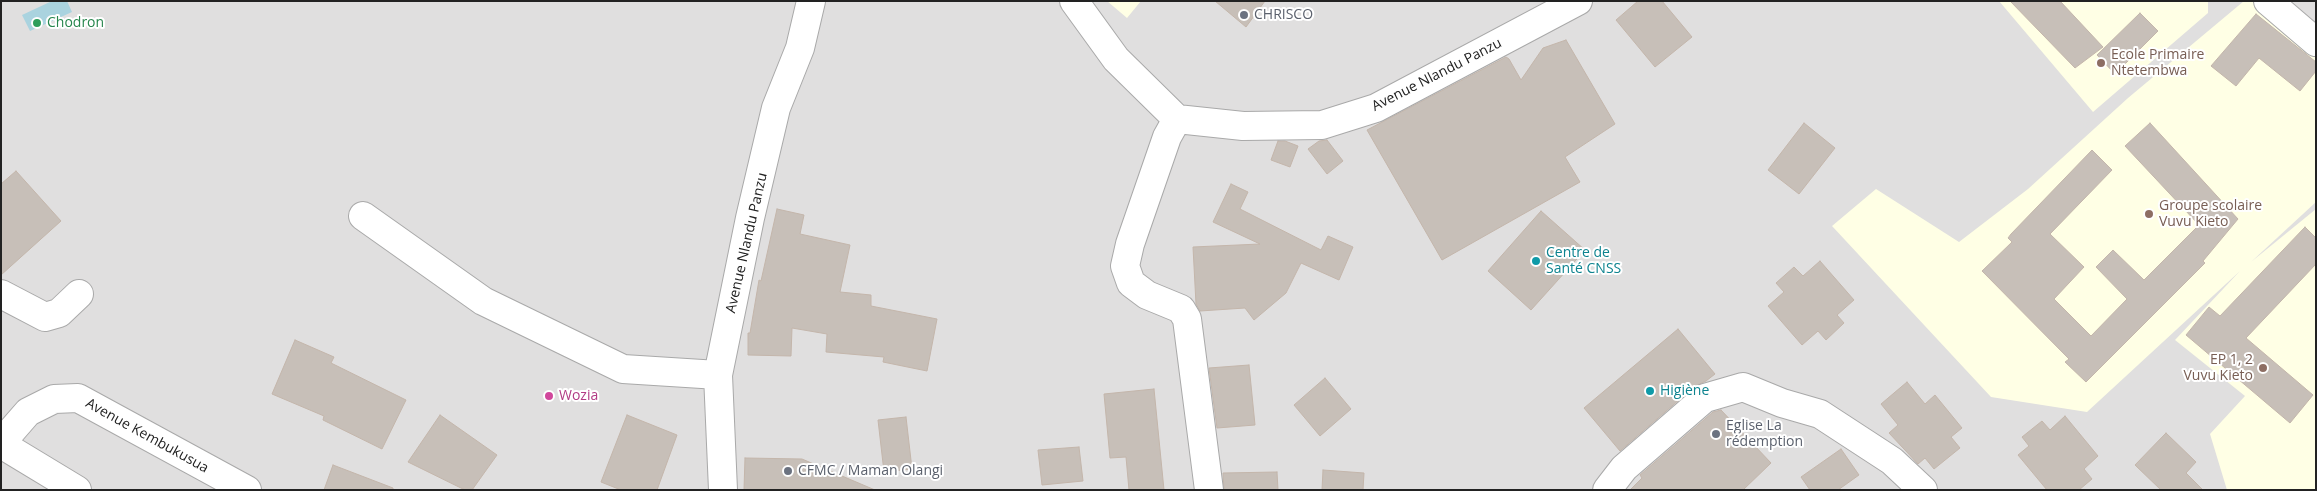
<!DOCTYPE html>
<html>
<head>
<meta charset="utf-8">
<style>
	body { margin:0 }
	#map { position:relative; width:2317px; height:491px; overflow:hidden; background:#f2efe9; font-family:"Open Sans",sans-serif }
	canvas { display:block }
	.frame { position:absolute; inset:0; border:2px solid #222; pointer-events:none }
</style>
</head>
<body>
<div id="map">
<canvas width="2317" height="491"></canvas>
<div class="frame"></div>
</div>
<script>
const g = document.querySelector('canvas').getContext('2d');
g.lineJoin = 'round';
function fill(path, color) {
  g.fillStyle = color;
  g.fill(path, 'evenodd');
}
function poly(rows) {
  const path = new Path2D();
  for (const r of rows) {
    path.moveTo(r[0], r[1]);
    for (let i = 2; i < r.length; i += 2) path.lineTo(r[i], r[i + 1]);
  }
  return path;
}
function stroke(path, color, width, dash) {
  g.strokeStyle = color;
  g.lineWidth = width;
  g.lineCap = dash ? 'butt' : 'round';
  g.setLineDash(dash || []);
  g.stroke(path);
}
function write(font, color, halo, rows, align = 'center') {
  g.font = font + ' "Open Sans",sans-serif';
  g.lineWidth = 4;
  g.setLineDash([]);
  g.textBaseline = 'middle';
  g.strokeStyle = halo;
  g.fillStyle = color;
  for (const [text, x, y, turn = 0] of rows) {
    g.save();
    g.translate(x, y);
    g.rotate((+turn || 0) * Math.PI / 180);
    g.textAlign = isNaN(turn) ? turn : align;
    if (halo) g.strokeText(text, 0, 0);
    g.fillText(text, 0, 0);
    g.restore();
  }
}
const residential = poly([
	[1,1,2316,1,2316,490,1,490]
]);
const education = poly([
	[1107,1,1141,1,1127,18],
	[1999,1,2208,1,2208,13,2093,112],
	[2244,1,2254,1,2316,52,2316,202,2251,262,2316,209,2316,490,2227,490,2210,434,2245,396,2175,340,2240,271,2087,412,1991,397,1832,226,1876,189,1959,242,2028,189,2128,98]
]);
const water = poly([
	[52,1,67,1,72,12,30,31,22,15]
]);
const building = poly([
	[1215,1,1265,1,1246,27,1215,1],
	[1638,1,1662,1,1692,37,1655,67,1616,20,1638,1],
	[2010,1,2060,1,2103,47,2075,68,2010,1],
	[2140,13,2158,31,2115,74,2097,55,2140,13],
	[2256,14,2316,62,2316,71,2300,91,2259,58,2236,86,2211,66,2256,14],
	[1566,40,1615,124,1565,157,1580,182,1442,260,1367,130,1506,57,1509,59,1521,80,1543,48,1566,40],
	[1804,123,1835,148,1799,194,1768,170,1804,123],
	[2150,123,2238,219,2203,261,2205,263,2086,382,2065,362,2069,359,1982,271,2012,242,2008,238,2011,234,2092,150,2112,170,2050,234,2084,267,2054,299,2091,336,2127,299,2096,267,2113,250,2144,280,2199,225,2125,146,2150,123],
	[1327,140,1343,161,1327,174,1308,149,1319,141,1327,140],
	[1278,141,1285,141,1298,146,1290,167,1271,160,1278,141],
	[16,171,61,221,1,275,1,184,16,171],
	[1231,184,1248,192,1240,209,1321,250,1328,236,1353,247,1339,280,1301,263,1286,293,1254,320,1245,308,1200,311,1196,304,1193,247,1260,244,1213,222,1231,184],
	[777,209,804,215,800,234,850,245,840,292,871,295,871,306,937,319,927,371,883,362,884,357,826,352,827,334,792,328,791,356,748,355,748,333,750,333,759,280,761,281,777,209],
	[1541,211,1585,250,1531,310,1488,271,1541,211],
	[2305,227,2316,238,2316,264,2246,338,2313,395,2290,423,2186,335,2209,307,2220,316,2305,227],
	[1820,261,1854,300,1837,315,1844,323,1826,340,1818,331,1802,345,1768,306,1784,292,1776,283,1794,267,1803,276,1820,261],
	[1678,329,1715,374,1706,381,1695,386,1620,451,1584,408,1678,329],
	[295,340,334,357,331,363,406,400,382,449,323,420,324,416,272,394,295,340],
	[1249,365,1255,425,1217,428,1209,368,1249,365],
	[1325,378,1351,409,1320,436,1294,405,1325,378],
	[1907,382,1925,404,1935,395,1962,428,1951,437,1960,448,1934,469,1925,458,1918,464,1889,433,1898,425,1881,404,1907,382],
	[1154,389,1164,490,1129,490,1126,457,1110,458,1104,394,1154,389],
	[1721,410,1771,463,1743,490,1630,490,1642,478,1640,475,1713,412,1721,410],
	[440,415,497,455,472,490,465,490,408,462,440,415],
	[627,415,677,435,657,490,621,490,601,482,627,415],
	[2065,416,2098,456,2084,469,2092,479,2079,490,2047,490,2018,455,2029,446,2022,437,2042,421,2050,430,2065,416],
	[906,417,912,469,884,472,878,420,906,417],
	[2166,433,2196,462,2186,473,2203,490,2161,490,2135,465,2166,433],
	[1079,447,1083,481,1042,485,1038,450,1079,447],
	[1841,449,1859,475,1838,490,1810,490,1801,477,1841,449],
	[745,458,802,459,875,490,744,490,745,458],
	[333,465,393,488,393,490,324,490,333,465],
	[1323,470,1364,473,1363,490,1322,490,1323,470],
	[1277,472,1278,490,1224,490,1223,473,1277,472]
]);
const minor = poly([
	[1074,1,1116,59,1177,119,1243,126,1322,125,1376,108,1578,1],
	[2268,1,2316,42],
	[1177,119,1167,137,1130,244,1125,266,1131,283,1147,295,1181,309,1187,319,1209,490],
	[363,216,483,301,623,369,718,375],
	[1,294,45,317,59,313,79,294],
	[1,443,28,412,54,399,78,398,247,490],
	[1,444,77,490],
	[723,490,718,375,750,218,776,108,800,48,811,1],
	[1607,490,1624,468,1705,398,1743,387,1782,403,1820,414,1892,461,1923,490]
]);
const markers = [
	[1244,15,5,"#6b7280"],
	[37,23,5,"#2e9e5b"],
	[2101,63,5,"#8d6e63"],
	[2149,214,5,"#8d6e63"],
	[1536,261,5,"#0f9aa8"],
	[2263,368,5,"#8d6e63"],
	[1650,391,5,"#0f9aa8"],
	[549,396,5,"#d1479c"],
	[1716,434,5,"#6b7280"],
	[788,471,5,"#6b7280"]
];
const worshipNames = [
	["CHRISCO",1254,15],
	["Eglise La",1726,426],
	["rédemption",1726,442],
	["CFMC / Maman Olangi",798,471]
];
const leisureNames = [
	["Chodron",47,23]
];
const educationNames = [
	["Ecole Primaire",2111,55],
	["Ntetembwa",2111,71],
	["Groupe scolaire",2159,206],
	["Vuvu Kieto",2159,222],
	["EP 1, 2",2253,360,"right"],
	["Vuvu Kieto",2253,376,"right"]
];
const streetNames = [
	["Avenue Nlandu Panzu",1437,75,-27],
	["Avenue Nlandu Panzu",747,243,-77],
	["Avenue Kembukusua",147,436,29]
];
const cultureNames = [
	["Centre de",1546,253],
	["Santé CNSS",1546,269],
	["Higiène",1660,391]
];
const hotelNames = [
	["Wozia",559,396]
];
fill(residential, '#e0dfdf');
fill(education, '#ffffe5');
fill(water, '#aad3df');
fill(building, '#c7bfb8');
stroke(building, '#c4b6ab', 1);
stroke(minor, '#a9a9a9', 30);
stroke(minor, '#fff', 28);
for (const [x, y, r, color] of markers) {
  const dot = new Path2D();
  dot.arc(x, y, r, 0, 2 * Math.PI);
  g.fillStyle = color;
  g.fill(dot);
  stroke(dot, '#fff', 2);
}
write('14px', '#5b616d', '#fff', worshipNames, 'left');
write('14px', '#27864d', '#fff', leisureNames, 'left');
write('14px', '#785e54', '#fff', educationNames, 'left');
write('14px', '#222', '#fff', streetNames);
write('14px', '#0d838f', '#fff', cultureNames, 'left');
write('14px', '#b23c85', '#fff', hotelNames, 'left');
</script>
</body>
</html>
